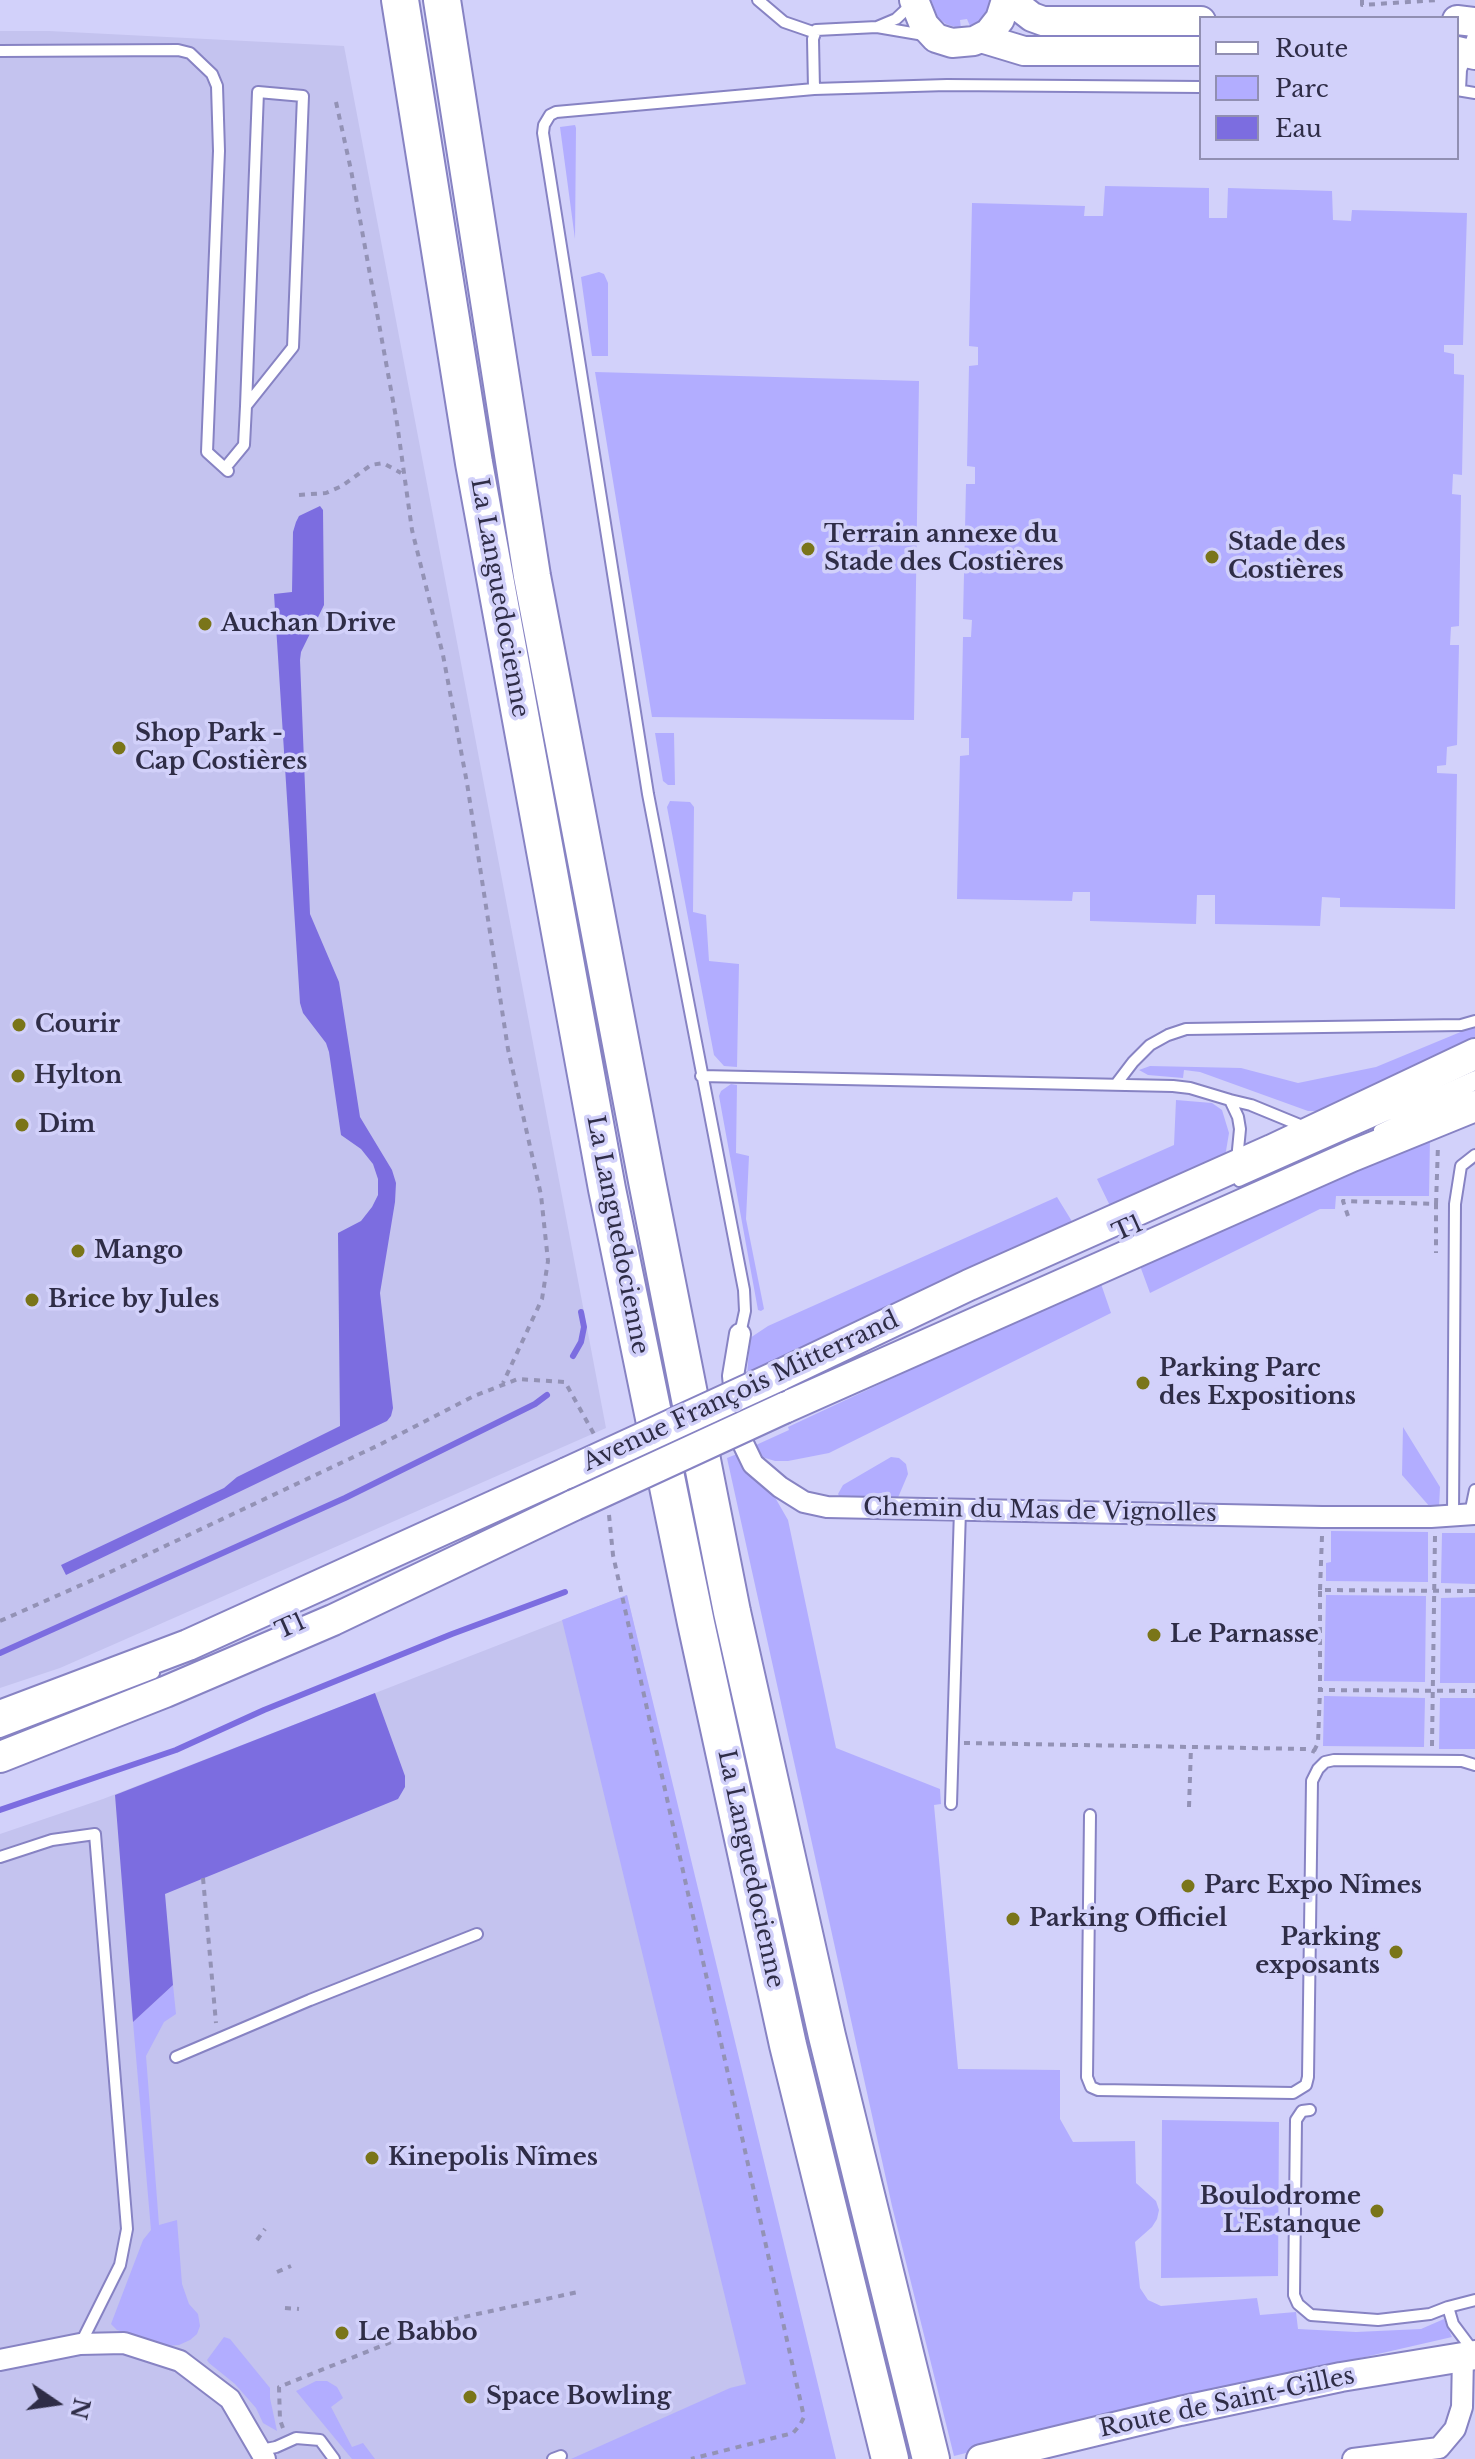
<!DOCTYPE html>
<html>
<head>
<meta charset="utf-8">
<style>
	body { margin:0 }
	#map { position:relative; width:1475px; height:2459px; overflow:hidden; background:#d2d1fa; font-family:"Libre Baskerville",serif }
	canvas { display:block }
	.legend { position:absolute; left:1199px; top:16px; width:260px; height:144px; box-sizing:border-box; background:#d2d1fa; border:2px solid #918fb2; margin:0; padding:10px 14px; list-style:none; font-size:24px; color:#2f2d47 }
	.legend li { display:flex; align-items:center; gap:16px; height:40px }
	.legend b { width:40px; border:2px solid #918fb2 }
	.north { position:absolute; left:16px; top:2363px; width:80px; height:80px; -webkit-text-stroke:6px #d2d1fa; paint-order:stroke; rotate:103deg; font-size:22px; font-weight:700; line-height:32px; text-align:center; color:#2f2d47 }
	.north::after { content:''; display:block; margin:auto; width:28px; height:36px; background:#2f2d47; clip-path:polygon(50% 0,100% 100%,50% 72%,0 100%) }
</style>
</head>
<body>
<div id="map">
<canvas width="1475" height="2459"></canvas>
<ul class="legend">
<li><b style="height:10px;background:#fff"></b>Route</li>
<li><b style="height:22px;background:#b2adff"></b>Parc</li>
<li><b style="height:22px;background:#7c6de0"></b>Eau</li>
</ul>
<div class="north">N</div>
</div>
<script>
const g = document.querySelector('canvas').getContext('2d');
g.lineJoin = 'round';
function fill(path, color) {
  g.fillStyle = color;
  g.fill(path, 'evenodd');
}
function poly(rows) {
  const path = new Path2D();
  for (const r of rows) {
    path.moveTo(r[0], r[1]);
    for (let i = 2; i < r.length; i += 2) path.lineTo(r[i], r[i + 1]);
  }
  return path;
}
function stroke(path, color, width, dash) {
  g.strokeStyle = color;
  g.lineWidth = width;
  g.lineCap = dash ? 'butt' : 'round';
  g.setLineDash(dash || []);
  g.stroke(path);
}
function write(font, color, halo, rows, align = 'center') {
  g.font = font + ' "Libre Baskerville",serif';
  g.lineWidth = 7;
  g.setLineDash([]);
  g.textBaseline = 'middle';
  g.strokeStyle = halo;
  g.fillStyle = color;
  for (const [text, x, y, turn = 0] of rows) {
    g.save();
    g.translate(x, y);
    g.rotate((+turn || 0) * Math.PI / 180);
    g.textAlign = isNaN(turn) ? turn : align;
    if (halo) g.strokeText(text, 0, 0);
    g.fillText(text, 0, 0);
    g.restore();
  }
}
const built = poly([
	[0,31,49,31,344,46,606,1428,60,1668,0,1688],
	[627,1595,831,2459,0,2459,0,1834,103,1799]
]);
const green = poly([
	[931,0,992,0,987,12,977,23,970,26,967,19,960,20,961,29,946,24,938,18],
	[575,125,576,128,575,239,560,127],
	[1105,186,1209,188,1209,218,1227,218,1228,188,1332,191,1333,220,1351,221,1352,210,1467,213,1463,345,1444,345,1444,352,1454,354,1454,374,1464,375,1462,475,1453,474,1452,494,1461,495,1459,626,1451,627,1450,645,1459,645,1457,745,1447,747,1446,765,1437,766,1437,773,1457,774,1455,909,1340,907,1340,898,1322,897,1320,926,1215,924,1215,895,1197,895,1196,924,1090,921,1090,892,1073,892,1072,901,957,899,960,756,969,755,969,738,961,738,963,637,971,637,972,620,963,619,966,484,975,484,975,467,967,466,969,366,978,365,978,347,969,346,972,203,1085,206,1084,216,1103,216],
	[599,272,604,274,608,283,608,356,592,356,581,277],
	[595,372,919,381,914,720,652,717],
	[655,733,674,733,675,785,668,785,663,781],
	[670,801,690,802,694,807,693,912,706,915,709,961,739,964,737,1067,724,1066,714,1055,667,807],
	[1475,1026,1475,1038,1319,1111,1308,1111,1200,1072,1184,1070,1183,1078,1148,1075,1139,1070,1150,1066,1241,1068,1298,1083,1376,1067],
	[731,1084,737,1085,736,1153,749,1156,746,1219,764,1309,761,1311,758,1310,719,1096,721,1091],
	[1176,1100,1212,1103,1222,1110,1229,1133,1225,1157,1113,1212,1097,1179,1174,1145],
	[1430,1138,1429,1196,1336,1196,1335,1209,1320,1209,1150,1293,1139,1263],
	[1057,1197,1076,1228,747,1375,750,1338,768,1326],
	[1100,1281,1111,1313,829,1453,788,1461,775,1461,762,1457,756,1445,789,1430,788,1427],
	[1403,1427,1440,1487,1439,1507,1430,1507,1402,1475],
	[737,1454,748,1470,769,1487,788,1520,836,1748,940,1789,941,1804,934,1805,958,2069,1060,2070,1060,2119,1073,2142,1135,2141,1136,2183,1156,2201,1159,2210,1157,2219,1152,2227,1135,2242,1140,2288,1148,2300,1161,2306,1257,2298,1260,2315,1296,2312,1298,2329,1356,2332,1421,2329,1444,2319,1452,2337,986,2444,982,2449,954,2456,892,2206,727,1458],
	[891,1457,899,1458,906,1464,908,1474,897,1500,840,1497,838,1494,843,1485],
	[1331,1531,1428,1532,1428,1582,1326,1581,1326,1563,1331,1562],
	[1442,1533,1475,1533,1475,1584,1441,1583],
	[627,1595,836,2459,571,2459,730,2388,746,2384,562,1620],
	[1326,1595,1426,1596,1425,1682,1324,1681],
	[1475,1597,1475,1683,1440,1683,1441,1598],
	[1324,1696,1425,1698,1424,1747,1323,1746],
	[1440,1698,1475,1698,1475,1749,1439,1749],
	[173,1985,176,2014,164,2022,146,2056,159,2225,177,2220,182,2284,189,2304,198,2314,200,2326,197,2334,190,2340,179,2345,168,2346,117,2330,111,2324,143,2240,151,2230,133,2022],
	[1162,2120,1279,2122,1278,2276,1161,2278],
	[224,2337,230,2339,270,2388,270,2398,277,2431,263,2423,256,2408,235,2384,209,2363,207,2360],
	[316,2381,327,2381,337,2387,343,2398,331,2407,352,2447,363,2443,375,2459,352,2459,296,2391]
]);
const water = poly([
	[320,506,323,510,324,605,301,652,300,660,310,914,339,982,360,1117,392,1170,396,1183,395,1202,380,1293,393,1408,391,1416,387,1421,66,1575,61,1565,224,1488,237,1477,340,1426,338,1233,361,1221,372,1207,378,1195,378,1179,373,1164,361,1149,341,1135,329,1052,326,1043,303,1013,300,1003,274,594,292,592,293,532,296,522,299,516],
	[375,1693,405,1776,405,1787,398,1799,165,1894,173,1985,133,2022,115,1795]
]);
const stream = poly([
	[573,1356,581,1342,584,1327,581,1312],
	[0,1653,345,1498,535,1404,547,1395],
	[0,1810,176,1750,264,1710,452,1634,565,1592]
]);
const path = poly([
	[1362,0,1362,5,1438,0],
	[336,102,351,170,397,423,412,530,443,655,467,783,508,1049,541,1195,548,1261,542,1299,503,1383],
	[299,495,326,493,342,486,371,465,383,463,401,473],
	[1436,1204,1438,1145],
	[1348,1216,1343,1201,1436,1204,1436,1253],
	[609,1515,613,1555,804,2417,800,2425,793,2433,691,2459],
	[1320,1590,1322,1536],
	[1475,1591,1320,1590,1320,1690,1475,1691],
	[0,1621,106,1574,381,1444,474,1396,518,1379,565,1382,595,1436],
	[964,1743,1307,1749,1315,1752],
	[1432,1746,1435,1535],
	[1314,1751,1318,1743,1320,1690],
	[1189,1807,1191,1747],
	[203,1878,216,2023],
	[257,2240,265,2229],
	[277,2272,291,2266],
	[285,2308,299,2309],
	[283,2428,280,2420,279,2387,441,2322,578,2292]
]);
const lane = poly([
	[758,0,784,22,813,32],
	[913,3,896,19,877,27,924,35],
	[0,51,178,50,190,53,212,74,217,86,219,151,207,452,228,471],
	[814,89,813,39,816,30,877,27],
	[1457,90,1475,93],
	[1460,90,1461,70,1475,30],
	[225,468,244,445,246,406,258,92,303,96,293,347,246,406],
	[701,1076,1173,1086,1190,1088,1230,1100],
	[1117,1083,1133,1062,1150,1045,1168,1035,1186,1029,1461,1025,1475,1021],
	[1379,1130,1475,1085],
	[1237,1160,1240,1129,1238,1117,1230,1100,1251,1105,1307,1128],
	[1239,1181,1475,1076],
	[740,1334,745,1311,744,1290,648,794,543,133,544,125,550,115,556,112,814,89,947,85,1201,87],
	[1470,1514,1475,1490],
	[1453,1516,1455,1204,1461,1166,1475,1155],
	[0,1732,154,1673],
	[951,1804,960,1510],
	[1090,1815,1087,2077,1091,2087,1098,2090,1293,2093,1306,2085,1308,2077,1312,1781,1318,1769,1325,1762,1334,1760,1462,1761,1475,1765],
	[0,1857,52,1840,95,1834,127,2229,120,2265,81,2343],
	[176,2057,310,2000,477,1934],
	[1310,2110,1302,2111,1296,2120,1294,2295,1298,2304,1311,2315,1378,2320,1430,2314,1448,2307],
	[1474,2352,1453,2324,1448,2307,1475,2300],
	[261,2450,276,2447,296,2438,320,2440,334,2459],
	[553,2459,561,2456]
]);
const street = poly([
	[740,1334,733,1376,739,1435,753,1464,780,1487,804,1502,827,1507,1322,1517,1431,1517,1475,1514],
	[0,2360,80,2344,124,2343,180,2361,230,2399,265,2459],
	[1353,2459,1439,2448,1455,2429,1462,2407,1463,2356]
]);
const secondary = poly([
	[914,0,924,25,936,38,952,43,974,41,989,33,1000,19,1006,0],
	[1010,0,1032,17,1043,21,1201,21],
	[1457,20,1475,22],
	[981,38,1024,51,1201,51],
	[1457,51,1475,55],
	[981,2459,1180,2411,1341,2377,1475,2355]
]);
const primary = poly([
	[778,1376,969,1285,1272,1150,1475,1054],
	[784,1408,1352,1156,1475,1106],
	[0,1716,188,1645,567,1473],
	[0,1757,165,1692,333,1620,574,1505]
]);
const highway = poly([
	[400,0,474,463,607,1189,696,1623,788,2045,890,2459],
	[442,0,532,576,647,1181,732,1612,827,2036,931,2459]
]);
const primaryBridge = poly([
	[567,1473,778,1376],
	[574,1505,784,1408]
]);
const markers = [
	[808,549,8,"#7a7519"],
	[1212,557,8,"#7a7519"],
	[205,624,8,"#7a7519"],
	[119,748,8,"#7a7519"],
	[19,1025,8,"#7a7519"],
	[18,1076,8,"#7a7519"],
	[22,1125,8,"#7a7519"],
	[78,1251,8,"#7a7519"],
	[32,1300,8,"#7a7519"],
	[1143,1383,8,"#7a7519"],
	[1154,1635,8,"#7a7519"],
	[1188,1886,8,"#7a7519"],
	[1013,1919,8,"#7a7519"],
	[1396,1952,8,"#7a7519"],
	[372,2158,8,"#7a7519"],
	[1377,2211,8,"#7a7519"],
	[342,2333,8,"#7a7519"],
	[470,2397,8,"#7a7519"]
];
const poiNames = [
	["Terrain annexe du",824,535],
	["Stade des Costières",824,563],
	["Stade des",1228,543],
	["Costières",1228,571],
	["Auchan Drive",221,624],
	["Shop Park -",135,734],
	["Cap Costières",135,762],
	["Courir",35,1025],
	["Hylton",34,1076],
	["Dim",38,1125],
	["Mango",94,1251],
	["Brice by Jules",48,1300],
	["Parking Parc",1159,1369],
	["des Expositions",1159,1397],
	["Le Parnasse",1170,1635],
	["Parc Expo Nîmes",1204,1886],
	["Parking Officiel",1029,1919],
	["Parking",1380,1938,"right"],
	["exposants",1380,1966,"right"],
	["Kinepolis Nîmes",388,2158],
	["Boulodrome",1361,2197,"right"],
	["L'Estanque",1361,2225,"right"],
	["Le Babbo",358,2333],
	["Space Bowling",486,2397]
];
const streetNames = [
	["La Languedocienne",499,598,80],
	["T1",1128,1229,-24],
	["La Languedocienne",617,1235,79],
	["Avenue François Mitterrand",741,1392,-25],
	["Chemin du Mas de Vignolles",1040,1511,1],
	["T1",291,1627,-24],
	["La Languedocienne",750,1869,78],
	["Route de Saint-Gilles",1227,2403,-12]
];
fill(built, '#c4c3ef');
fill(green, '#b2adff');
fill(water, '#7c6de0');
stroke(stream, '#7c6de0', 6);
stroke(lane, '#8783c3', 14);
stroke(street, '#8783c3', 24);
stroke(secondary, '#8783c3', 32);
stroke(primary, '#8783c3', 34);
stroke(highway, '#8783c3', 40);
stroke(path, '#9392b5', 4, [6, 6]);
stroke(lane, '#fff', 10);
stroke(street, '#fff', 20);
stroke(secondary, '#fff', 28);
stroke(primary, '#fff', 30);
stroke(highway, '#fff', 36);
stroke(primaryBridge, '#8783c3', 34, []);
stroke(primaryBridge, '#fff', 30);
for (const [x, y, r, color] of markers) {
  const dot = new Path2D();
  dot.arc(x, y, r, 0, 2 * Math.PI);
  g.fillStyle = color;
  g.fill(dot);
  stroke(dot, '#d2d1fa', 3);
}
write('bold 24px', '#2f2d47', '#d2d1fa', poiNames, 'left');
write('24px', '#2f2d47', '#d2d1fa', streetNames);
</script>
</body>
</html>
